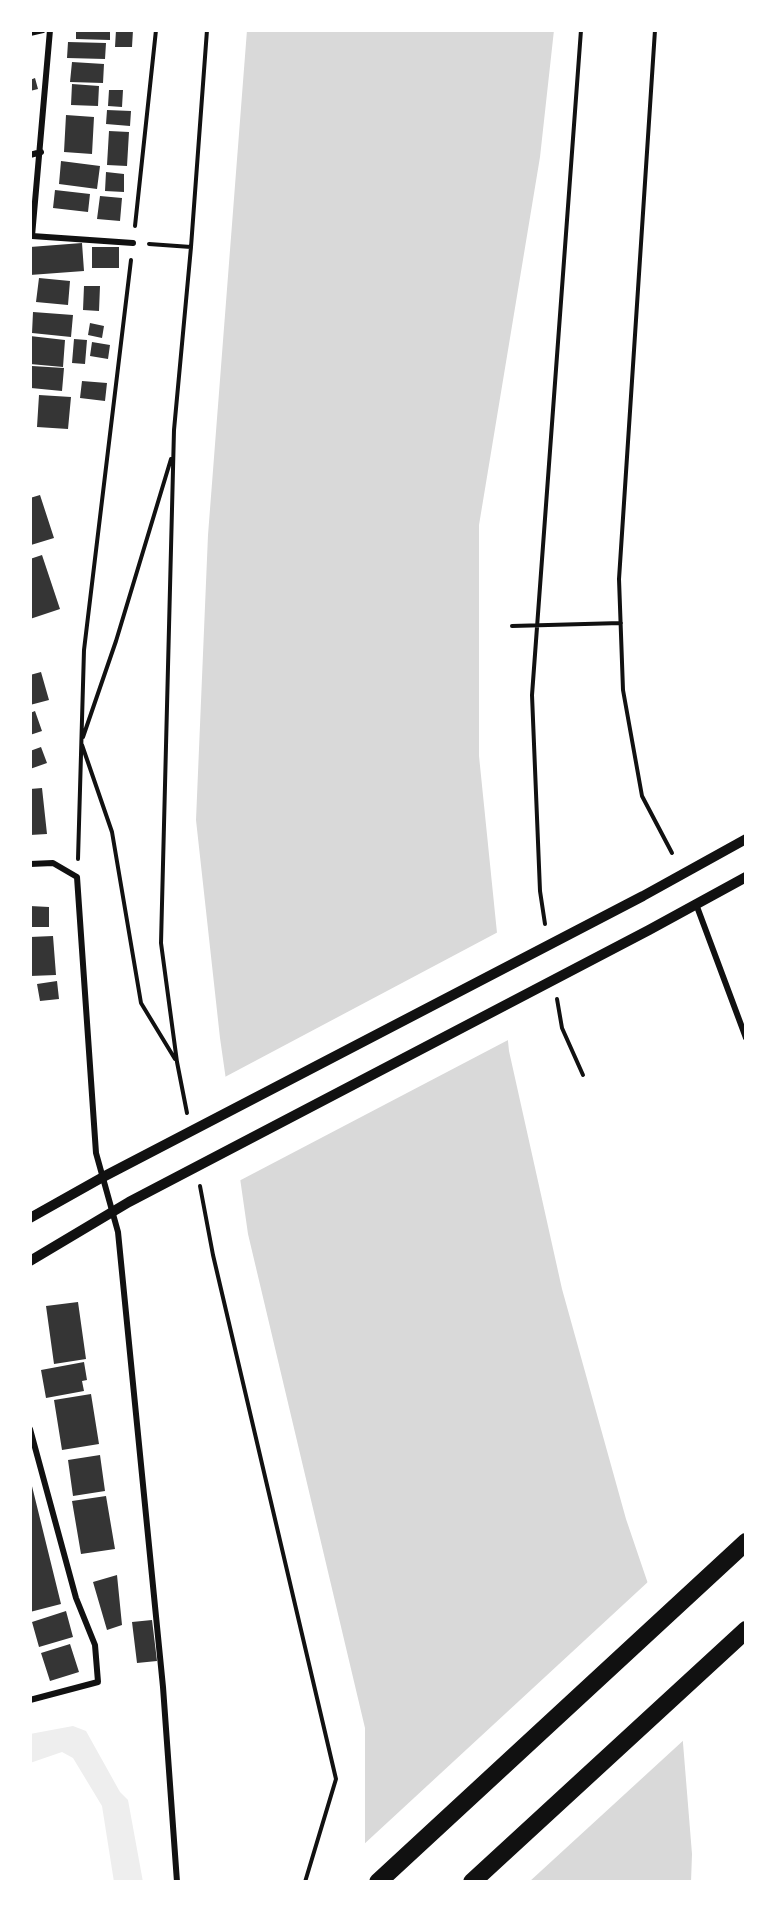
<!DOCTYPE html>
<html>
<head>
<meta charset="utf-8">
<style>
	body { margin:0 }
	#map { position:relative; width:776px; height:1912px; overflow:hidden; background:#fff; font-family:"Sofia Sans Condensed",sans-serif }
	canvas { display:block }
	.frame { position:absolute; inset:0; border:32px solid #fff; pointer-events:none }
</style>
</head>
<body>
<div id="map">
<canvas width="776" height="1912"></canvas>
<div class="frame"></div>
</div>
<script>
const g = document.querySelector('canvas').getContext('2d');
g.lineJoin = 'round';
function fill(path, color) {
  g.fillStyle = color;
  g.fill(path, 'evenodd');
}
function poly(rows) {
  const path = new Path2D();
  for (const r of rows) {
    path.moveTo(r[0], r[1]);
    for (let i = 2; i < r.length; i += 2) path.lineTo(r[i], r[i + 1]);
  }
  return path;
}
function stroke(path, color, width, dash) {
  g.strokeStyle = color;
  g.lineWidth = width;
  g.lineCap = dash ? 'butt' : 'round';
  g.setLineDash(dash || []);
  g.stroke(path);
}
const green = poly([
	[73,1726,86,1731,120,1792,128,1800,143,1882,114,1882,102,1806,73,1758,62,1752,30,1763,30,1734]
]);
const water = poly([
	[247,30,554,30,540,157,479,525,479,756,509,1051,562,1289,626,1519,677,1669,692,1854,691,1882,365,1882,365,1728,248,1234,220,1038,196,820,208,535]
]);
const pier = poly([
	[500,931,510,1039,237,1182,223,1078],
	[650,1580,680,1668,686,1738,529,1882,362,1882,362,1846]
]);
const building = poly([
	[76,30,110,30,110,40,76,39],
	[116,30,133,30,132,47,115,47],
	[68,42,106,43,105,59,67,58],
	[72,62,104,64,103,83,70,82],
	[35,78,38,89,30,91,30,80],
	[72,84,99,86,98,106,71,105],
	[109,90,123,90,122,107,108,106],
	[107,110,131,111,130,126,106,124],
	[66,115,94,117,92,154,64,152],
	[109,131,129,132,127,166,107,165],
	[61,161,100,166,97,189,59,184],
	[106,172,124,174,124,192,105,191],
	[55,190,90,194,88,212,53,208],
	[100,196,122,198,120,221,97,219],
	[82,243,84,271,30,275,30,247],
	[92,247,119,247,119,268,92,268],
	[39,278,70,281,68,305,36,302],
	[84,286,100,286,99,311,83,310],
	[33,312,73,315,71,337,32,333],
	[90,323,104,326,102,338,88,335],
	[30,336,65,340,63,367,30,364],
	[74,339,87,340,85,364,72,363],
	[92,342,110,345,108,359,90,356],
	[32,366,64,368,62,391,31,388],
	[82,381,107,383,105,401,80,398],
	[39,395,71,397,68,429,37,427],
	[40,495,54,538,31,545,30,498],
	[42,555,60,609,30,619,30,559],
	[41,672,49,700,30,705,30,675],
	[35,711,42,731,30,735,30,713],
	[41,747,47,763,30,769,30,751],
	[42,788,47,834,30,835,30,789],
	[30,906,49,907,49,927,30,927],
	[53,936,56,975,30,976,30,937],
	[57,981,59,999,40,1001,37,984],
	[78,1302,86,1359,54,1364,46,1306],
	[84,1362,87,1380,82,1381,84,1391,46,1398,41,1370],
	[91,1394,99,1444,62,1450,54,1400],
	[100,1455,105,1491,73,1496,68,1460],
	[30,1478,61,1604,30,1612],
	[106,1496,115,1549,81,1554,72,1501],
	[117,1575,122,1625,107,1630,93,1582],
	[66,1611,73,1637,39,1647,32,1622],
	[152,1620,157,1661,137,1663,132,1622],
	[70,1644,79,1672,50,1681,41,1653]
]);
const path = poly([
	[655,30,619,579,623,690,642,796,672,853],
	[135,226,156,30],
	[149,244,191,247],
	[512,626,621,623],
	[83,737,116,641,171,459],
	[82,745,112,832,141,1003,175,1059],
	[78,859,84,650,131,260],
	[545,924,540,891,532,695,581,30],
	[557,999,562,1028,583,1075],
	[187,1113,177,1062,161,943,174,430,191,247,207,30],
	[200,1186,213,1255,336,1779,305,1882]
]);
const minor = poly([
	[50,30,32,236,133,243],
	[30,33,43,30],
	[30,155,41,152],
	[30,864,53,863,77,877,96,1153,118,1232,163,1687,177,1882],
	[696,904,746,1038],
	[30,1429,76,1598,95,1645,98,1682,30,1700]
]);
const tertiary = poly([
	[30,1218,103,1177,643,896,746,839],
	[30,1261,129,1202,649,930,746,877]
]);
const motorway = poly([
	[378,1882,746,1542],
	[472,1882,746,1630]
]);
fill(green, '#eee');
fill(water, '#d9d9d9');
fill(pier, '#fff');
fill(building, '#353535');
stroke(path, '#111', 4);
stroke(minor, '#111', 6);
stroke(tertiary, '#111', 10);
stroke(motorway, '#111', 18);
</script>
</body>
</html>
